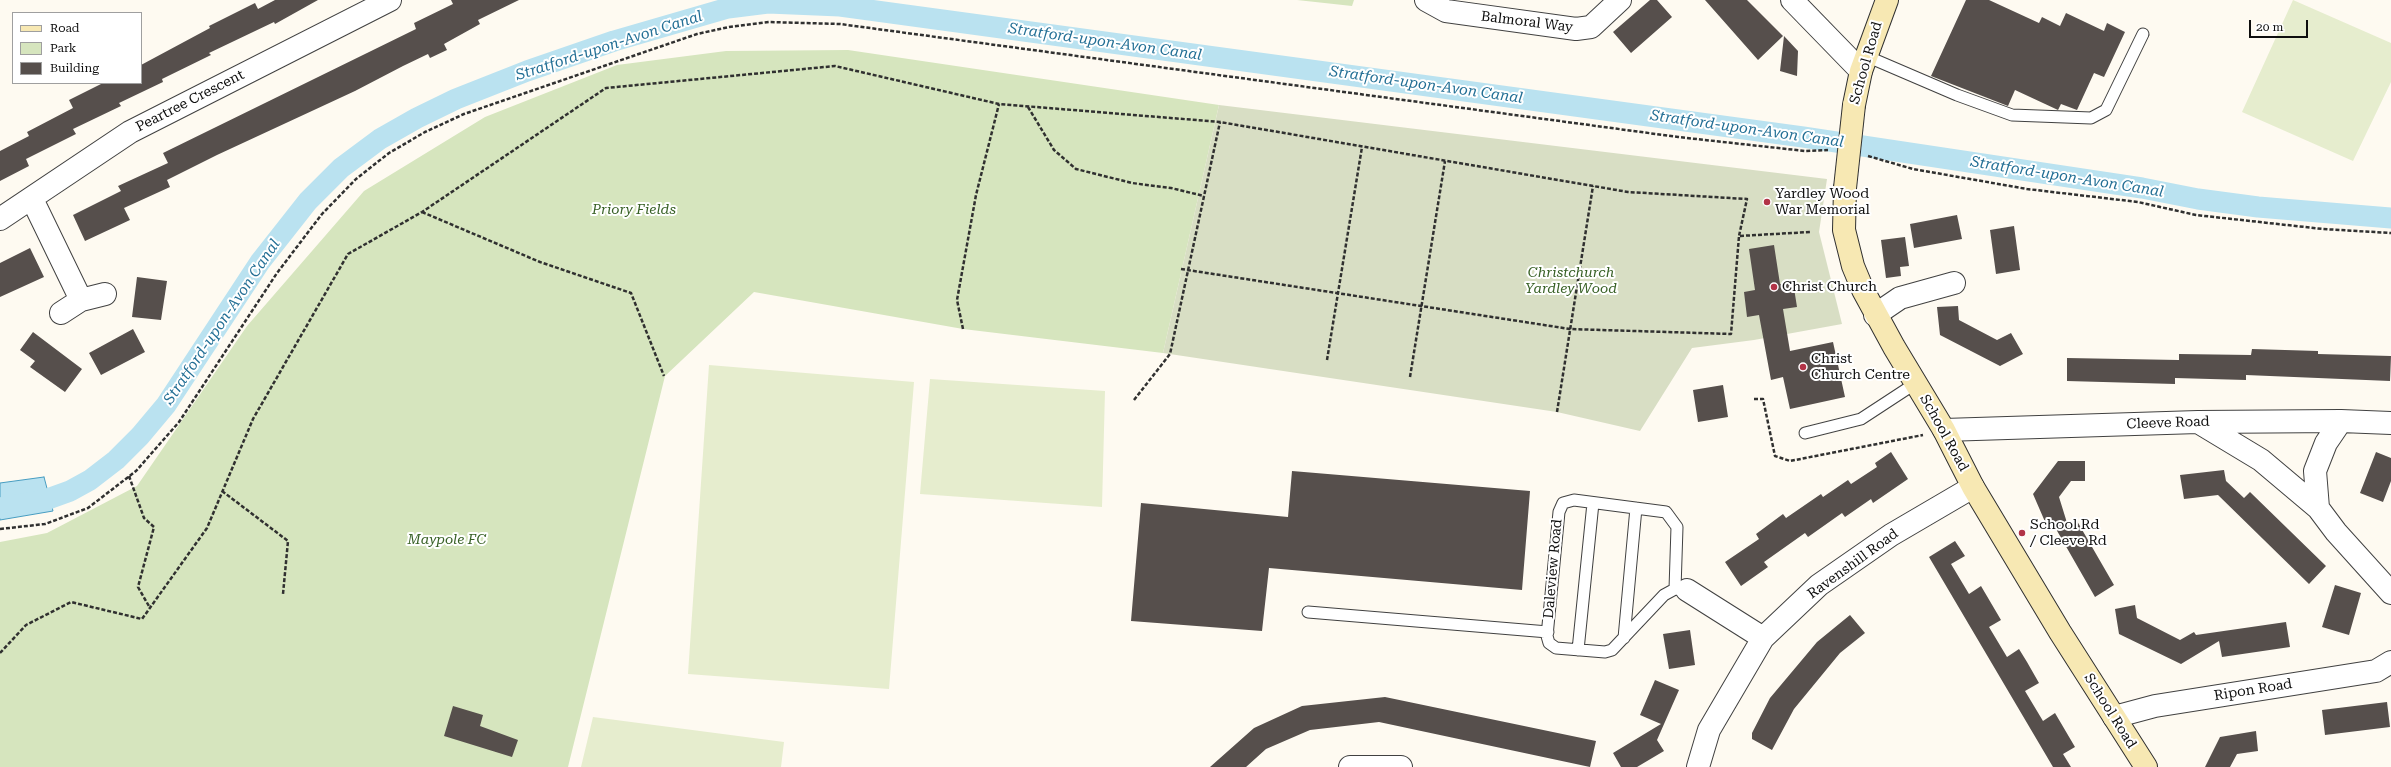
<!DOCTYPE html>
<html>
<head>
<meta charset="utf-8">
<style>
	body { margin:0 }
	#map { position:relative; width:2391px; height:767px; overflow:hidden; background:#fefaf1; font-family:"Roboto Serif",serif }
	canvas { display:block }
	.legend { position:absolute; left:12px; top:12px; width:130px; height:72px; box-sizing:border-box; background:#fff; border:1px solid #9f9f9f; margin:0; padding:5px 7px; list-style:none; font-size:12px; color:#0e0e0e }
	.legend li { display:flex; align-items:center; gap:8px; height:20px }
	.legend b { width:20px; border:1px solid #9f9f9f }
	.scale { position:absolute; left:2249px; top:20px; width:59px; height:18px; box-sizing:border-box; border:2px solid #0e0e0e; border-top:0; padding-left:5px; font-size:12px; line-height:14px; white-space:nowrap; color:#0e0e0e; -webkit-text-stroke:3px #fff; paint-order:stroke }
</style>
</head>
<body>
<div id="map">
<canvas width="2391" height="767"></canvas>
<ul class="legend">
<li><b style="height:5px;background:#f7e8b3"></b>Road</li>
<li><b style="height:11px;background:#d6e5be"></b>Park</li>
<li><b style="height:11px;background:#564f4c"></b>Building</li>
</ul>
<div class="scale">20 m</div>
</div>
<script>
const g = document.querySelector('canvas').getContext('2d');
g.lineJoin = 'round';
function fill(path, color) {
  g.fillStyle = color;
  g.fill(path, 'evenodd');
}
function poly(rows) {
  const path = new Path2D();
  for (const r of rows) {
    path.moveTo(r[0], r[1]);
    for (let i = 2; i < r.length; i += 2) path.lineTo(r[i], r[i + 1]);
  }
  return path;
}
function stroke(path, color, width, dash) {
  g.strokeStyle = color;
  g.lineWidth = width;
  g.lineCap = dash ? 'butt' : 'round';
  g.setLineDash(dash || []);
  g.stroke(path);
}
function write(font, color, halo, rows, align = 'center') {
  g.font = font + ' "Roboto Serif",serif';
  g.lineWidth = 4;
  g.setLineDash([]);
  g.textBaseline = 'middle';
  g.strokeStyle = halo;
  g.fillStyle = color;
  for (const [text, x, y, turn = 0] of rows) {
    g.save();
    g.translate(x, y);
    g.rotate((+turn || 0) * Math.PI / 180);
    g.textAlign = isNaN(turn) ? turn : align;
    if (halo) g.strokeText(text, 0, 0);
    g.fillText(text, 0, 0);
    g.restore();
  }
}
const green = poly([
	[1297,0,1354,0,1352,6],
	[848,50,1219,105,1163,353,963,329,754,292,665,376,568,767,0,767,0,542,47,533,137,486,247,326,364,191,485,117,617,65,726,51]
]);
const cemetery = poly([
	[1219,105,1827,179,1819,232,1842,324,1754,340,1692,348,1640,431,1557,412,1163,353]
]);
const pitch = poly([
	[2293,0,2391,43,2391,82,2353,161,2242,112],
	[709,365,914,382,889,689,688,674],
	[930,379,1105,391,1102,507,920,494],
	[593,717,784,742,781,767,581,767]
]);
const water = poly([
	[44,477,53,511,0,520,0,483,44,477]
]);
const canal = poly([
	[0,508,45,500,70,491,90,480,116,460,140,436,166,405,260,262,308,201,341,168,380,139,417,118,456,99,527,71,614,41,728,8,768,3,840,6,1803,137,2142,188,2198,199,2258,207,2391,218]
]);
const building = poly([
	[275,0,318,0,275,24,274,22,209,53,211,55,162,79,163,82,119,103,121,106,73,129,76,134,26,159,29,166,0,181,0,151,29,136,27,132,73,108,69,100,103,83,141,83,141,65,210,28,209,26,255,3,258,9],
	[451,0,519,0,478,20,480,24,444,44,447,50,430,58,428,54,403,66,355,91,217,155,167,180,170,187,124,208,130,220,85,241,73,215,121,191,118,186,168,163,163,153,416,29,414,23,453,4],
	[1650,0,1657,0,1672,17,1631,53,1613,32],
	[1705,0,1747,0,1783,36,1758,60],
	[1966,0,1989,0,2039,23,2042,17,2060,26,2066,13,2104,31,2107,23,2125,32,2104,77,2094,73,2077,110,2061,104,2058,110,2015,90,2008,106,1931,76],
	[1784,36,1798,51,1797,76,1780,71],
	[1957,215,1962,239,1914,248,1910,224],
	[2014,226,2020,270,1996,274,1990,230],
	[1905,237,1909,266,1900,267,1901,276,1886,278,1881,240],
	[1774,245,1780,284,1793,282,1797,307,1783,309,1790,351,1833,342,1845,397,1790,409,1783,377,1771,380,1759,315,1747,317,1744,292,1755,290,1749,249],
	[30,248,44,277,0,297,0,263],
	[137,277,167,281,161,320,132,317],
	[1958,306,1959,320,1997,340,2011,333,2023,354,2000,366,1940,335,1937,307],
	[133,329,145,352,101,375,89,353],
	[33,332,82,369,65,392,30,367,35,361,20,350],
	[2252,349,2318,351,2318,354,2391,356,2390,381,2246,375,2246,380,2175,378,2175,384,2067,381,2067,358,2179,360,2179,354,2251,355],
	[1723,385,1728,417,1698,422,1693,390],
	[1891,452,1908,479,1873,503,1871,499,1845,517,1842,513,1808,537,1805,533,1764,562,1768,567,1741,586,1725,562,1759,539,1756,534,1783,514,1786,518,1821,494,1823,497,1848,480,1851,484,1877,467,1875,463],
	[2376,452,2391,458,2391,481,2383,502,2360,493],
	[2058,461,2085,461,2085,481,2071,481,2059,497,2068,526,2077,521,2114,585,2095,597,2052,522,2046,524,2033,494],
	[2224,470,2226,481,2244,498,2250,492,2326,566,2309,584,2218,495,2184,499,2180,475],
	[1292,471,1530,491,1522,590,1269,568,1262,631,1131,621,1141,503,1288,517],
	[1955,541,1965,556,1951,564,1969,594,1981,586,2001,620,1989,627,2007,657,2019,649,2027,662,2039,683,2025,691,2043,721,2055,713,2075,747,2063,754,2071,767,2053,767,1929,557],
	[2335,585,2361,593,2349,635,2322,627],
	[2135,605,2137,618,2180,640,2194,632,2196,635,2286,622,2290,647,2222,657,2219,641,2181,664,2119,634,2115,609],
	[1850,615,1865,633,1840,653,1794,709,1772,750,1752,739,1752,733,1770,698,1817,642],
	[1690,630,1695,665,1669,669,1663,634],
	[1655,680,1679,690,1657,740,1664,751,1637,767,1621,767,1613,753,1661,724,1640,715],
	[1385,697,1596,741,1590,767,1379,722,1310,730,1266,749,1246,767,1210,767,1254,728,1302,706],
	[2387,702,2390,727,2325,735,2322,710],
	[453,706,483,715,480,726,518,740,512,757,444,736],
	[2256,731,2258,751,2237,754,2230,767,2205,767,2220,737]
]);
const path = poly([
	[1028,107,1054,150,1076,169,1132,183,1171,188,1204,196],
	[1868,156,1913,169,2027,189,2138,202,2196,215,2323,229,2391,233],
	[422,212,540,262,631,293,664,376],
	[1181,269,1570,329,1731,334,1739,236,1810,232],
	[963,329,957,300,976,195,999,104],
	[1327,360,1362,147],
	[1410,377,1445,161],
	[1754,399,1763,399,1775,456,1790,461,1923,435],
	[1134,400,1170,354,1220,122],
	[1557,412,1593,186],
	[129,476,144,518,154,527,138,587,150,608],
	[222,491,288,541,283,594],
	[0,529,45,524,88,508,136,471,179,422,277,273,322,214,356,179,389,153,425,132,464,114,697,34,729,27,769,22,840,24,1678,137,1805,151,1828,150],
	[0,653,26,625,71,602,142,619,207,528,253,419,348,254,422,212,606,88,835,66,999,104,1220,122,1628,192,1747,199,1739,236]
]);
const lane = poly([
	[1866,56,1957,95,2012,115,2091,118,2106,110,2143,34],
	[1805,433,1861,419,1916,383],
	[1675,589,1677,527,1666,512,1574,500,1563,503,1559,512,1547,636,1549,643,1556,648,1605,652,1612,650,1664,595,1675,589,1687,590],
	[1308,612,1548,632],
	[1624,638,1636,508],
	[1578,650,1593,503]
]);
const street = poly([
	[1426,0,1446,11,1576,29,1591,27,1620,0],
	[1792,0,1861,71],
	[32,199,81,300],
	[0,219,130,132,390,0],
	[61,313,81,300,105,294],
	[1875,315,1900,298,1954,283],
	[2198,422,2261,460,2318,508,2336,532,2391,593],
	[1944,430,2198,422,2341,421,2391,423],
	[2318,508,2315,471,2326,443,2341,421],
	[1687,590,1763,638],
	[2114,717,2155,706,2376,671,2391,662],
	[1350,767,1401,767],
	[1698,767,1709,730,1763,638,1819,585,1891,535,1973,487]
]);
const secondary = poly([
	[1854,105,1861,71,1887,0],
	[1845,188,1844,230,1853,266,1863,290,1894,347,1944,430,1973,487,2060,632,2146,767]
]);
const secondaryBridge = poly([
	[1845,188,1854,105]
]);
const markers = [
	[1767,202,4,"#b23347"],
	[1774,287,4,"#b23347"],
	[1803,367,4,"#b23347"],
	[2022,533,4,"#b23347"]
];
const streetNames = [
	["Balmoral Way",1527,22,7],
	["School Road",1866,63,-74],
	["Peartree Crescent",190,101,-27],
	["Cleeve Road",2168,423,-2],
	["School Road",1944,433,61],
	["Ravenshill Road",1853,564,-36],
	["Daleview Road",1553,569,-85],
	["Ripon Road",2253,690,-9],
	["School Road",2110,711,58]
];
const poiNames = [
	["Yardley Wood",1775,194],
	["War Memorial",1775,210],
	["Christ Church",1782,287],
	["Christ",1811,359],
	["Church Centre",1811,375],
	["School Rd",2030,525],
	["/ Cleeve Rd",2030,541]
];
const parkNames = [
	["Priory Fields",634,210],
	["Christchurch",1571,273],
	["Yardley Wood",1571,289],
	["Maypole FC",447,540]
];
const waterNames = [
	["Stratford-upon-Avon Canal",1105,42,8],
	["Stratford-upon-Avon Canal",609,46,-18],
	["Stratford-upon-Avon Canal",1426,85,8],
	["Stratford-upon-Avon Canal",1747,129,8],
	["Stratford-upon-Avon Canal",2067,177,9],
	["Stratford-upon-Avon Canal",222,322,-56]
];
fill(green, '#d6e5be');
fill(cemetery, '#d8dec4');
fill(pitch, '#e6edce');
fill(water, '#bae2f0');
stroke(water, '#489dc1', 1);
stroke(canal, '#bae2f0', 21);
fill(building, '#564f4c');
stroke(lane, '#414141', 13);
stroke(street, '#414141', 24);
stroke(secondary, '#303030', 24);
stroke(path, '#303030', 2.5, [4, 2]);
stroke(lane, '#fff', 11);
stroke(street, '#fff', 22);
stroke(secondary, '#f7e8b3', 22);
stroke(secondaryBridge, '#303030', 24, []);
stroke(secondaryBridge, '#f7e8b3', 22);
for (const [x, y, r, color] of markers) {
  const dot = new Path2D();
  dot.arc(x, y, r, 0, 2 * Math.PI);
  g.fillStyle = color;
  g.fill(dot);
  stroke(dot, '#fff', 1.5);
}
write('14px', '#0e0e0e', '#fff', streetNames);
write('14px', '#0e0e0e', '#fff', poiNames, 'left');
write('italic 14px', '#376025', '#fff', parkNames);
write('italic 15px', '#236f95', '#fff', waterNames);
</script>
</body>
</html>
